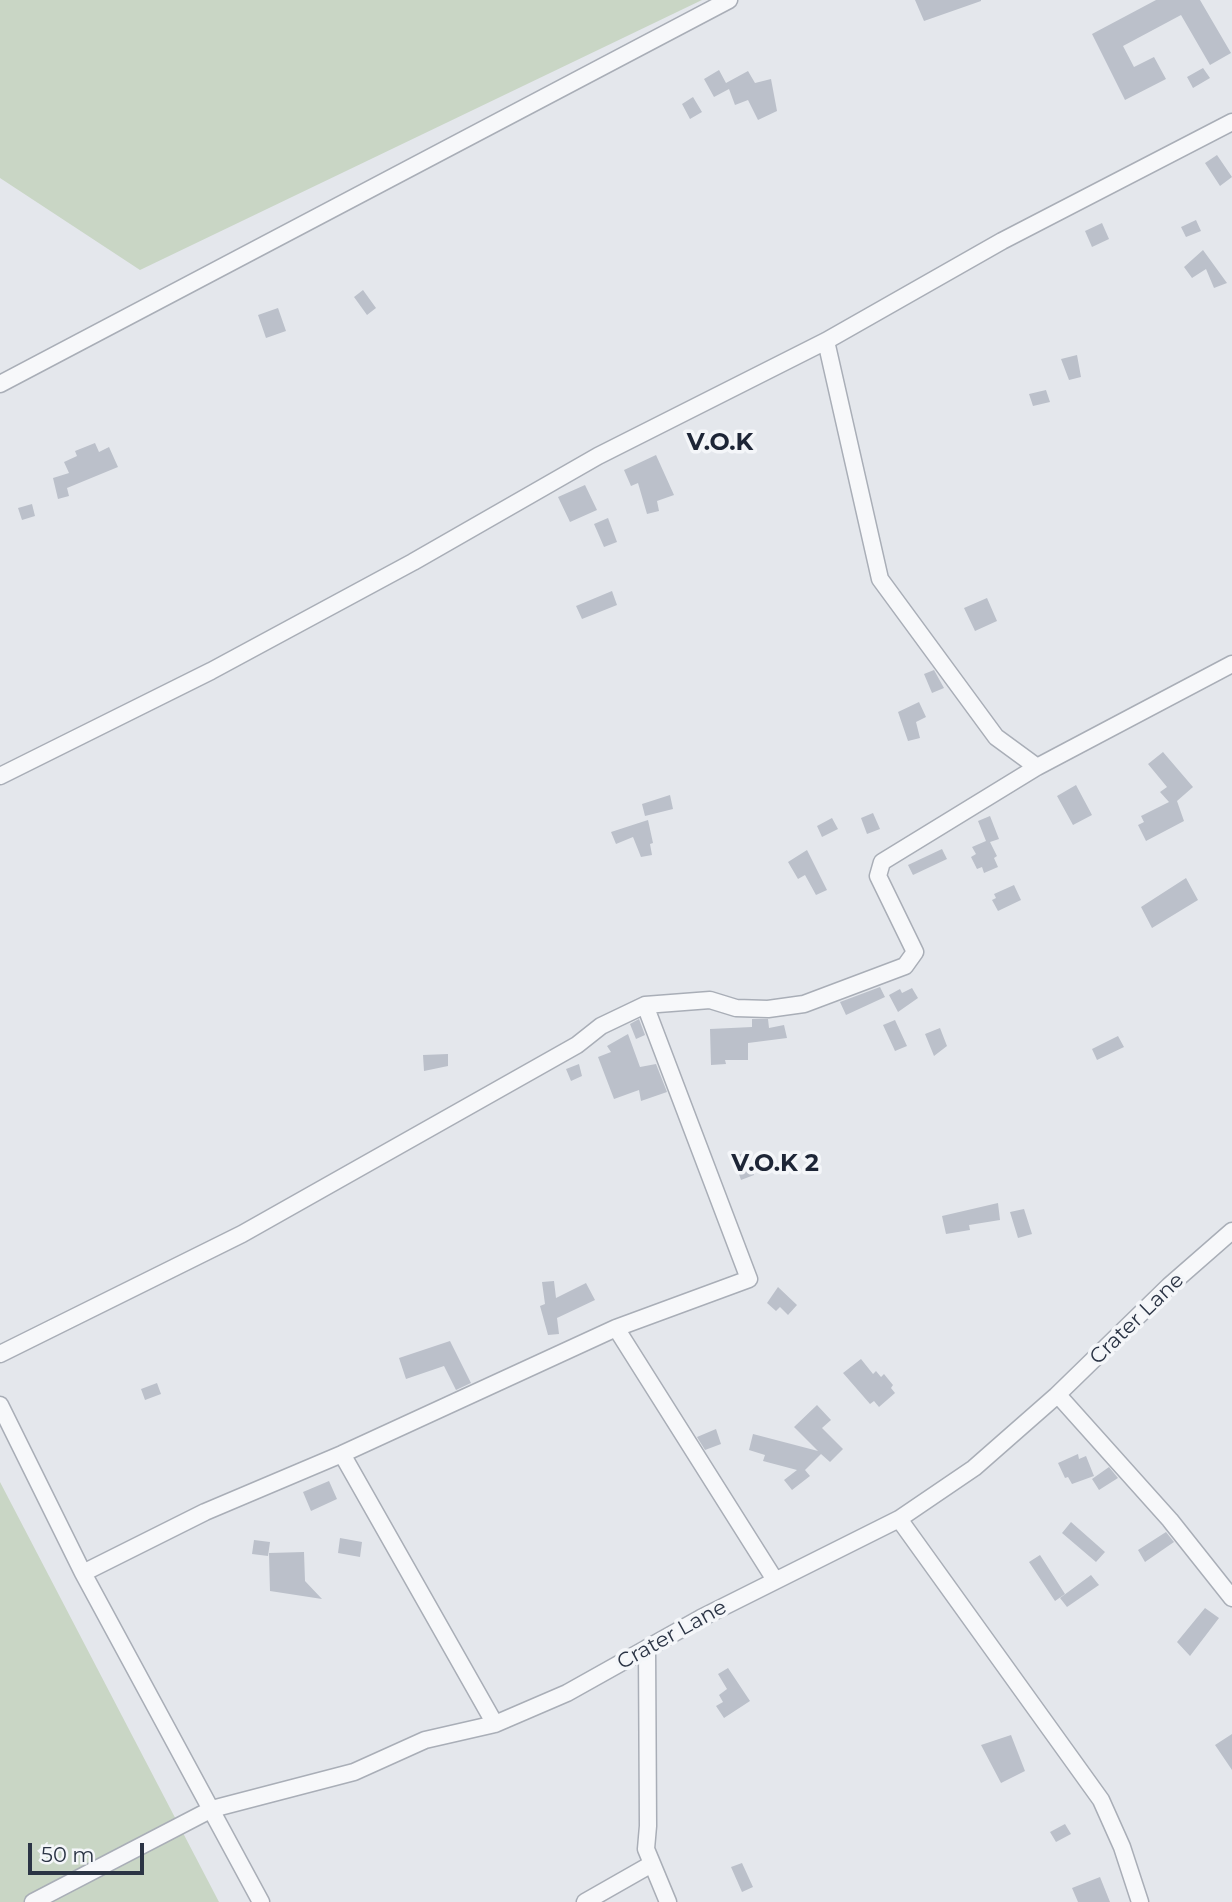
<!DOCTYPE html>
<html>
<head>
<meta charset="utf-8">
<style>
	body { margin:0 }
	#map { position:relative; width:1232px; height:1902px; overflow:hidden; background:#e4e7ec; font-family:Montserrat,sans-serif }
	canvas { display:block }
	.scale { position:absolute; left:28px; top:1843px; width:116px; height:32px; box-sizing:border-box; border:4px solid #2b3445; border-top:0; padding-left:9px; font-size:21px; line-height:24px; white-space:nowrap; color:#2b3445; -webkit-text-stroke:5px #f4f6f9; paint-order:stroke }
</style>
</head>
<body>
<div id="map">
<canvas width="1232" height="1902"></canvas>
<div class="scale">50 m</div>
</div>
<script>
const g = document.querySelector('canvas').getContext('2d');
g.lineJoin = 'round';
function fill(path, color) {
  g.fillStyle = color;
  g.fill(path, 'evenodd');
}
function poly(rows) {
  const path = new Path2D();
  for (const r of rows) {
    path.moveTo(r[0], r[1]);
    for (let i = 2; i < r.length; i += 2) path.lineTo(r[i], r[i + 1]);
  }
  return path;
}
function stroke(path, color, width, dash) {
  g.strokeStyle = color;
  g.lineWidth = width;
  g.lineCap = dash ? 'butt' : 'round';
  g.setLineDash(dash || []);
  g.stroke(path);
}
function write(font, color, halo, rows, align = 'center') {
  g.font = font + ' Montserrat,sans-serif';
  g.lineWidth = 7;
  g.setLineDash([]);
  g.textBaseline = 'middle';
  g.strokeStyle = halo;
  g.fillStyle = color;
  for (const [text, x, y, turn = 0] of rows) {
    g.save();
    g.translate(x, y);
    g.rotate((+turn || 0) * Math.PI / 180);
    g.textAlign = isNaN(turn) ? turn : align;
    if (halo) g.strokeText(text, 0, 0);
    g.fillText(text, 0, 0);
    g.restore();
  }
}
const green = poly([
	[0,0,702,0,140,270,0,178],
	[0,1482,219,1902,0,1902]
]);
const building = poly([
	[915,0,981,0,981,1,924,21],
	[1156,0,1200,0,1231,53,1210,65,1181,15,1123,46,1134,67,1154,57,1166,79,1125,100,1092,34],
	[1203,68,1210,78,1193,88,1187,77],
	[719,70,726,83,748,71,755,83,771,79,777,111,758,120,748,100,735,105,729,89,714,97,704,79],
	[693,97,702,112,690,119,682,104],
	[1217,155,1232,177,1220,186,1205,163],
	[1196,220,1201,231,1186,237,1181,227],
	[1102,223,1109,239,1092,247,1085,231],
	[1203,250,1227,283,1214,288,1206,269,1192,278,1184,267],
	[363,290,376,308,367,315,354,297],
	[278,308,286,331,266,338,258,315],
	[1077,355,1081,377,1069,380,1061,359],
	[1046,390,1050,402,1033,406,1029,394],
	[95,443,99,452,109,447,118,467,67,488,69,496,58,499,53,478,69,473,64,462,77,456,75,451],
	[656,455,674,495,657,501,659,511,647,514,638,483,631,486,624,470],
	[585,485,597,510,570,522,558,497],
	[32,504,35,516,22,520,18,508],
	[608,518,617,542,604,547,594,524],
	[612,591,617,605,582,619,576,606],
	[987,598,997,621,975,631,964,608],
	[934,670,944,688,932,693,924,674],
	[919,702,926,717,916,722,920,738,908,741,898,712],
	[1163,752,1193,787,1177,801,1184,821,1146,841,1138,825,1144,822,1141,816,1169,802,1160,792,1167,787,1148,764],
	[1076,785,1092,815,1073,825,1057,796],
	[670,795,673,809,645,816,642,804],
	[873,813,880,829,867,834,861,818],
	[990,816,999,839,990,842,997,856,994,858,998,867,984,873,982,867,977,869,971,857,976,854,972,847,986,841,978,821],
	[832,818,838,829,822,837,817,826],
	[648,820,653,843,650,844,652,855,641,857,633,837,616,844,611,832],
	[942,849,947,859,913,875,908,865],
	[807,850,827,890,816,895,805,875,798,879,788,862],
	[1186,878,1198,900,1152,928,1141,907],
	[1014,885,1021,900,998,911,992,900,996,898,994,894],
	[880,987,885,997,846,1015,840,1002],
	[912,988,918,998,898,1012,889,995,900,989,902,993],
	[639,1019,645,1035,636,1039,630,1024],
	[752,1019,768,1019,769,1028,784,1025,787,1038,748,1043,748,1060,725,1060,726,1064,711,1065,710,1029,752,1027],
	[895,1020,907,1046,895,1051,883,1025],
	[940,1028,947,1046,934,1056,925,1034],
	[628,1034,640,1067,656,1064,667,1092,641,1101,639,1090,614,1099,598,1057,611,1052,607,1046],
	[1118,1036,1124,1047,1097,1060,1092,1049],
	[448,1054,448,1066,424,1071,423,1055],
	[579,1064,582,1076,571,1081,566,1069],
	[746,1152,754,1175,741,1180,733,1157],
	[998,1203,1000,1220,969,1225,970,1230,946,1234,942,1216],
	[1024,1209,1032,1234,1018,1238,1010,1212],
	[554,1281,556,1298,586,1283,595,1300,557,1318,559,1334,548,1335,540,1306,545,1304,542,1282],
	[778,1287,797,1305,788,1315,780,1307,776,1311,767,1303],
	[450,1341,471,1383,456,1390,444,1366,406,1379,399,1358],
	[861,1359,873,1374,876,1371,881,1377,884,1374,893,1385,891,1388,895,1393,879,1407,874,1401,870,1404,843,1373],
	[157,1383,161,1394,145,1400,141,1389],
	[817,1405,831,1420,822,1428,843,1449,830,1462,821,1454,805,1470,810,1476,792,1490,784,1480,797,1470,763,1461,765,1455,749,1450,753,1434,818,1451,794,1427],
	[716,1429,721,1444,705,1450,697,1437],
	[1078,1454,1079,1459,1086,1456,1094,1476,1072,1484,1068,1477,1065,1478,1058,1463],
	[1109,1467,1118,1478,1099,1490,1092,1479],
	[329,1481,337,1499,311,1511,303,1492],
	[1071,1522,1105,1552,1096,1562,1062,1533],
	[1166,1532,1174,1542,1145,1562,1138,1550],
	[340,1538,362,1542,360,1557,338,1553],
	[254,1540,270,1542,268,1556,252,1554],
	[304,1552,305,1581,322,1599,270,1591,269,1553],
	[1040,1555,1065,1594,1055,1601,1029,1562],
	[1091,1575,1099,1585,1067,1607,1060,1598],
	[1205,1608,1219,1618,1190,1656,1177,1642],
	[728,1668,750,1701,724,1718,716,1706,723,1702,719,1695,727,1689,718,1674],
	[1232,1734,1232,1770,1215,1745],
	[1011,1735,1025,1771,1001,1783,981,1745],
	[1065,1824,1071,1834,1056,1842,1050,1832],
	[742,1863,753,1887,742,1892,731,1867],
	[1100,1877,1110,1902,1078,1902,1072,1888]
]);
const minor = poly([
	[826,341,880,579,996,737,1037,767],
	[0,384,729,0],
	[0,776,211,671,413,562,598,456,826,341,1002,241,1232,122],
	[616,1328,775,1580],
	[0,1354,242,1234,577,1045,601,1026,645,1005,710,1000,736,1008,768,1009,804,1004,905,966,915,952,878,876,882,862,1037,767,1232,664],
	[1058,1395,1170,1520,1232,1598],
	[0,1405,83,1573,261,1902],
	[342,1454,495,1724],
	[899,1519,1101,1800,1122,1847,1140,1902],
	[83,1573,205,1512,342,1454,616,1328,749,1279,645,1005],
	[647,1648,648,1826,646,1849,668,1902],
	[33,1902,212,1809,354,1772,425,1740,495,1724,567,1693,701,1618,899,1519,974,1468,1056,1396,1169,1286,1232,1231],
	[585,1902,650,1865]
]);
const streetNames = [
	["Crater Lane",1137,1319,-44],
	["Crater Lane",672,1635,-29]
];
const quarterNames = [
	["V.O.K",720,443],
	["V.O.K 2",775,1164]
];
fill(green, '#c9d6c5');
fill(building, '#bbc0ca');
stroke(minor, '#a9aeb7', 19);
stroke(minor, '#f7f8fa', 16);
write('21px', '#2b3445', '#f4f6f9', streetNames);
write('bold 24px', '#1d2536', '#f4f6f9', quarterNames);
</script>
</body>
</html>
